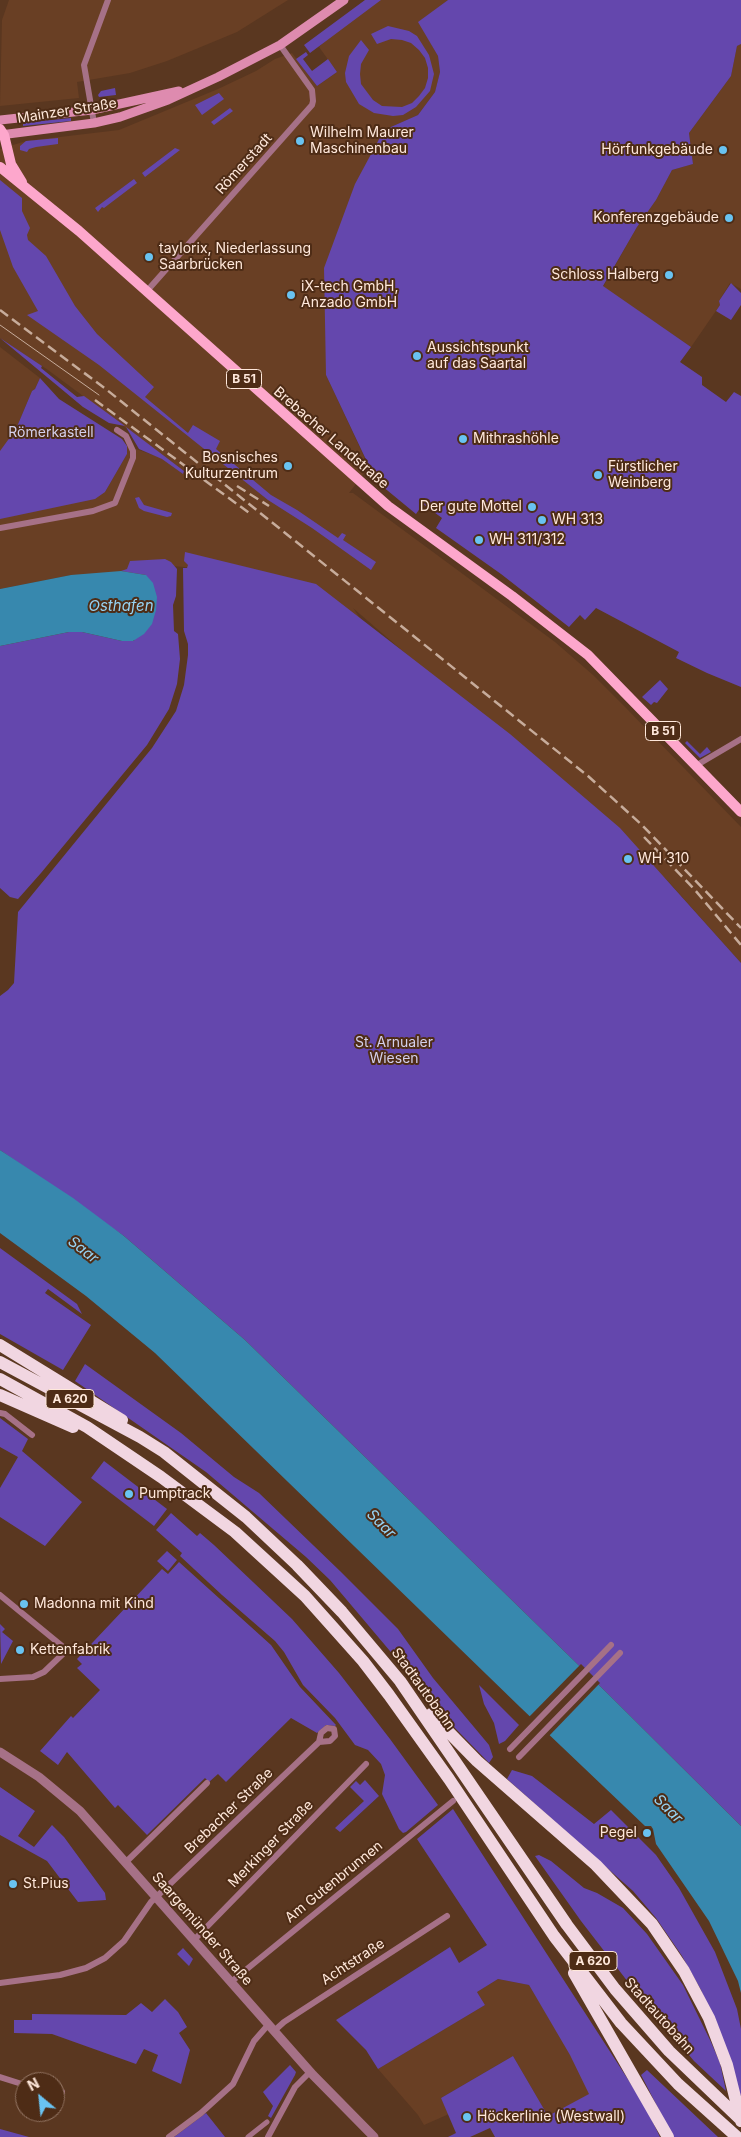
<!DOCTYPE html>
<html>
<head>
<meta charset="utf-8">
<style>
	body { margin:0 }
	#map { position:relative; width:741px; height:2137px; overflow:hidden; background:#5a3720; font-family:Inter,sans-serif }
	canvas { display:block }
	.north { position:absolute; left:15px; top:2072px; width:50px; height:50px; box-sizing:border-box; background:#4e2c16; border:1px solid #957765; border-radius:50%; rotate:332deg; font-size:14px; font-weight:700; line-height:20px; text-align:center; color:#ffe8db }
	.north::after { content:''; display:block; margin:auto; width:18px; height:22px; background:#69c3f1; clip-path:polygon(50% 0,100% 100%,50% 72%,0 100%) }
</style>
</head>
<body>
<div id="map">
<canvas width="741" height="2137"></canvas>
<div class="north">N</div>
</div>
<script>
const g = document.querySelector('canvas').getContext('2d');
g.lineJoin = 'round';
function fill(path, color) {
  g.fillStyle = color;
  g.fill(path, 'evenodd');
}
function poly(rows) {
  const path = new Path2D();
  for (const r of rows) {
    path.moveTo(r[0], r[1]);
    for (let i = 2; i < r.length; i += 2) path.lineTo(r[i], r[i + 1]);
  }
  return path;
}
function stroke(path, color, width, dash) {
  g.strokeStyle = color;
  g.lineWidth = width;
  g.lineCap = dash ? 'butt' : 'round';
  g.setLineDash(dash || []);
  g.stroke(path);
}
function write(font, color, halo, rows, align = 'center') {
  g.font = font + ' Inter,sans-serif';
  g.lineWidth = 4;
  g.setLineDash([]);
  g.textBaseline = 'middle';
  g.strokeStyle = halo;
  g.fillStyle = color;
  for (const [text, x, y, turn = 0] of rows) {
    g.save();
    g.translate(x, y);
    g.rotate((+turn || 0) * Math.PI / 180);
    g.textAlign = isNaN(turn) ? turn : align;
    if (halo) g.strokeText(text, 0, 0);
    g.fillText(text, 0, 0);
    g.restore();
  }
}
const built = poly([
	[9,0,288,0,237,32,167,61,130,73,77,82,79,98,0,106,2,20],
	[365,0,448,0,419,22,438,56,440,72,435,92,418,115,384,130,326,375,369,467,349,493,353,493,555,642,593,675,627,709,741,827,741,963,667,880,353,608,362,621,266,573,171,566,146,575,71,575,0,589,0,347,40,378,35,389,32,391,16,429,3,448,105,492,127,454,127,446,162,458,183,474,184,471,48,370,0,338,0,149,26,141,119,130,218,89,256,71,275,59,292,53,317,86,337,72,319,47],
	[741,44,741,289,730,283,719,301,720,305,691,347,603,287,637,227,656,200,672,170,693,164,689,133,731,76,737,46],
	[498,1979,529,1985,571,2055,590,2094,548,2116,513,2056,441,2098,449,2114,424,2125,418,2115,378,2069,485,2005,477,1992]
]);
const green = poly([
	[365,0,381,0,310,53,304,45],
	[448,0,741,0,741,44,737,46,731,76,689,133,693,164,672,170,656,200,637,227,603,286,691,347,680,362,702,377,702,385,726,402,734,392,741,396,741,687,707,673,676,658,679,652,596,608,585,620,580,615,569,627,501,574,436,528,442,518,423,504,416,514,365,472,369,466,326,375,324,268,355,184,384,130,418,115,435,92,440,72,438,56,418,22],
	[388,26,409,31,417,36,429,55,434,74,430,91,416,107,403,115,393,116,374,113,359,104,346,82,345,73,349,56,361,40,369,50,361,64,360,74,361,84,373,100,382,106,402,107,412,103,419,96,425,88,428,78,428,68,425,58,419,50,411,43,402,40,391,39,377,44,371,34],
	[306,52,308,55,303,59,312,71,328,59,337,72,317,86,296,59],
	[115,88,116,95,99,97,98,95,101,91],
	[219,93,224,99,202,115,195,105],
	[230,108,233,111,214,125,211,122],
	[71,118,71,121,23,126,23,123],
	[58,138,58,144,36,147,29,149,27,152,20,150,20,146,26,141],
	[175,148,180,150,145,177,142,173],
	[134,179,137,183,104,208,102,207,98,212,95,208],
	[0,180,22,198,22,211,30,228,27,235,28,240,46,256,75,306,97,334,154,387,145,397,188,433,193,425,220,441,216,449,271,495,297,510,338,538,342,533,346,535,343,540,376,562,371,570,312,528,268,500,99,365,27,315,38,311,13,267,0,230],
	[731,283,741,293,741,305,731,320,716,311,720,305,719,301],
	[0,338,42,366,41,368,77,397,84,396,125,426,109,423,83,407],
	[40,378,59,399,122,439,127,446,127,454,105,492,95,499,0,519,0,451,16,429,32,391,35,389],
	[126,427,184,471,183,474,162,459,139,449],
	[139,497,144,505,172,513,171,516,167,517,144,511,139,508,135,498],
	[185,552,316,584,510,734,620,828,741,963,741,1826,604,1690,245,1340,124,1236,0,1150,0,996,8,990,14,983,18,912,152,748,176,711,184,685,188,655,188,644,184,631,183,568,187,568,188,565,184,561],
	[165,559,171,562,177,569,176,596,173,605,174,631,178,634,180,659,177,684,169,709,147,745,41,873,18,899,10,897,0,888,0,646,69,632,82,632,122,641,134,641,146,575,121,571,127,569,130,561],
	[660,680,668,689,657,703,654,702,651,705,642,697],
	[687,741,700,754,707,747,711,752,700,758,685,743],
	[0,1248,77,1304,82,1314,48,1289,45,1293,91,1325,63,1370,0,1334],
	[85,1364,181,1433,234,1477,259,1493,340,1571,398,1629,433,1678,489,1745,493,1757,489,1763,455,1728,330,1580,306,1557,206,1472,75,1381],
	[0,1418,28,1439,22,1451,82,1502,45,1546,0,1517,0,1488,18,1457,0,1447],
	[104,1461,167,1509,154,1526,91,1478],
	[171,1513,197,1536,200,1533,214,1545,292,1619,339,1673,390,1739,438,1805,406,1832,403,1833,399,1829,382,1794,385,1775,381,1764,368,1750,355,1745,335,1718,303,1685,284,1652,275,1641,222,1595,180,1556,182,1553,156,1530],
	[167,1551,177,1560,168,1571,157,1561],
	[179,1562,271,1645,300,1687,336,1725,335,1726,326,1725,317,1733,291,1718,226,1782,218,1774,209,1782,205,1778,147,1835,118,1805,115,1808,67,1752,58,1765,40,1751,71,1716,73,1718,100,1690,77,1668,82,1664,77,1659,162,1569,168,1574],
	[0,1624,5,1629,2,1632,13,1641,1,1664],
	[479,1685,519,1725,505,1741,499,1744,494,1723,484,1704],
	[512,1770,532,1776,594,1824,611,1810,656,1855,679,1888,715,1952,737,2009,741,2029,741,2097,701,1990,682,1956,656,1918,633,1891,507,1779],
	[365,1780,379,1796,340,1832,335,1828,364,1801,350,1787,356,1781,360,1785],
	[0,1787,35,1811,18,1836,34,1847,52,1825,64,1837,105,1893,106,1900,78,1902,47,1861,0,1835],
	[453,1809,631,2084,647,2110,660,2137,495,2137,490,2128,470,2137,448,2137,456,2133,441,2098,513,2056,548,2116,589,2094,570,2055,529,1985,498,1979,477,1992,485,2005,378,2069,366,2050,336,2020,450,1947,459,1963,487,1945,417,1839],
	[539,1855,551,1861,584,1888,597,1893,623,1908,647,1934,683,1985,711,2042,720,2063,726,2091,694,2061,628,1982,581,1921,535,1856],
	[183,1948,193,1959,189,1966,177,1954],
	[165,1999,178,2012,187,2027,179,2033,190,2050,181,2084,152,2071,158,2055,144,2049,136,2064,52,2034,14,2033,14,2020,32,2020,32,2014,126,2015,141,2003,152,2012],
	[290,2065,296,2072,295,2075,271,2118,268,2116,273,2106,263,2092],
	[647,2070,718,2137,673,2137,641,2075],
	[206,2113,225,2137,174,2137],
	[0,2129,29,2137,0,2137]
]);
const water = poly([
	[121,571,146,575,153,583,157,597,156,610,152,624,144,634,133,641,122,641,82,632,69,632,0,646,0,589,71,575],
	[0,1150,73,1198,124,1236,245,1340,604,1690,741,1826,741,1993,738,1981,709,1921,656,1844,653,1829,651,1826,645,1826,520,1707,155,1353,86,1296,0,1233]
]);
const pier = poly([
	[581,1664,600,1683,548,1737,528,1718]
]);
const pedestrian = poly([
	[248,2137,267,2122]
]);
const minor = poly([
	[94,123,84,65,108,0],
	[146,292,312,105,313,101,312,90,280,45],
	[0,528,93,511,115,503,133,458,133,451,126,436,117,430],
	[697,765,741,739],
	[0,1413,5,1414,32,1435],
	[0,1595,67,1650,44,1672,33,1677,0,1679],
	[510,1749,611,1645],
	[519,1757,620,1653],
	[125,1863,207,1783],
	[194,1940,366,1764],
	[231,1982,453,1801],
	[0,1983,60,1975,86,1968,105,1958,124,1941,151,1902,319,1742,321,1733,327,1728,334,1729,335,1736,330,1741,319,1742],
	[274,2031,284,2022,447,1916],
	[0,2077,25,2085],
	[55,2092,62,2092],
	[169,2137,201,2113,233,2084,254,2041,268,2025],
	[268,2137,295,2087,310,2072]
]);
const tertiary = poly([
	[0,1752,39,1777,80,1811,313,2075,374,2137]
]);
const secondary = poly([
	[0,120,92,110,179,91],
	[0,135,94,123,120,117,168,100,218,77,280,45,344,0]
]);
const primary = poly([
	[0,129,4,135,11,164,22,182],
	[0,167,79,231,388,506,512,596,588,655,741,812]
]);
const motorway = poly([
	[0,1345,122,1420],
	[0,1362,140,1437,164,1452,246,1517,297,1565,342,1612,400,1681,567,1925,615,1989,669,2051,741,2120],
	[0,1379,87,1427,161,1477,235,1532,305,1596,363,1661,389,1695,449,1779,554,1936,621,2023,678,2084,737,2137],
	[0,1395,73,1427],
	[431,1714,477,1761,596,1865,652,1924,684,1971,709,2018,727,2065,741,2121],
	[574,1973,668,2137]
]);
const tram = poly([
	[0,325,99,395]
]);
const rail = poly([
	[0,310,107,390,588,776,642,825,741,928],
	[95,400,252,515],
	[237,486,269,506],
	[644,837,695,890,741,945]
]);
const markers = [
	[300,141,5,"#69c3f1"],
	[723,150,5,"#69c3f1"],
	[729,218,5,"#69c3f1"],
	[149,257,5,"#69c3f1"],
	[669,275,5,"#69c3f1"],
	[291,295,5,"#69c3f1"],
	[417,356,5,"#69c3f1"],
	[463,439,5,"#69c3f1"],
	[288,466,5,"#69c3f1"],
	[598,475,5,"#69c3f1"],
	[532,507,5,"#69c3f1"],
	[542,520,5,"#69c3f1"],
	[479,540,5,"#69c3f1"],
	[628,859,5,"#69c3f1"],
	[129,1494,5,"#69c3f1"],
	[24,1604,5,"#69c3f1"],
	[20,1650,5,"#69c3f1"],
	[647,1833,5,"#69c3f1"],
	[13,1884,5,"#69c3f1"],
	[467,2117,5,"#69c3f1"]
];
const shields = [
	[244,379,35],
	[663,731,35],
	[70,1399,48],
	[593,1961,48]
];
const shieldNames = [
	["B 51",244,379],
	["B 51",663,731],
	["A 620",70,1399],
	["A 620",593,1961]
];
const streetNames = [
	["Mainzer Straße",67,111,-9],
	["Römerstadt",244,164,-48],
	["Brebacher Landstraße",331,438,41],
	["Stadtautobahn",423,1689,54],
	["Brebacher Straße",229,1811,-44],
	["Merkinger Straße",271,1844,-46],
	["Am Gutenbrunnen",334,1882,-39],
	["Saargemünder Straße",202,1929,49],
	["Achtstraße",353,1962,-33],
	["Stadtautobahn",659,2016,48]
];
const poiNames = [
	["Wilhelm Maurer",310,133],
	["Maschinenbau",310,149],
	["Hörfunkgebäude",713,150,"right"],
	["Konferenzgebäude",719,218,"right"],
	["taylorix, Niederlassung",159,249],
	["Saarbrücken",159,265],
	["Schloss Halberg",659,275,"right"],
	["iX-tech GmbH,",301,287],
	["Anzado GmbH",301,303],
	["Aussichtspunkt",427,348],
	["auf das Saartal",427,364],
	["Mithrashöhle",473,439],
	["Bosnisches",278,458,"right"],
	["Kulturzentrum",278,474,"right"],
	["Fürstlicher",608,467],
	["Weinberg",608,483],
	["Der gute Mottel",522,507,"right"],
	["WH 313",552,520],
	["WH 311/312",489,540],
	["WH 310",638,859],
	["Pumptrack",139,1494],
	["Madonna mit Kind",34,1604],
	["Kettenfabrik",30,1650],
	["Pegel",637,1833,"right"],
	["St.Pius",23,1884],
	["Höckerlinie (Westwall)",477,2117]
];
const parkNames = [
	["Römerkastell",51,433],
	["St. Arnualer",394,1043],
	["Wiesen",394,1059]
];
const waterNames = [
	["Osthafen",121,606],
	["Saar",83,1250,38],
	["Saar",381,1524,45],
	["Saar",668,1809,45]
];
fill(built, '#693f24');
fill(green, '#6447ad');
fill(water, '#3788ae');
fill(pier, '#5a3720');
stroke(pedestrian, '#a67187', 5);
stroke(minor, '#a67187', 6);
stroke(tertiary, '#a67187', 9);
stroke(secondary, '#de8baf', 9);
stroke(primary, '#fda7cc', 10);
stroke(motorway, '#f1d6e1', 12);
stroke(tram, '#c7ac9b', 1);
stroke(rail, '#c7ac9b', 2.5, [10, 5]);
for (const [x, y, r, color] of markers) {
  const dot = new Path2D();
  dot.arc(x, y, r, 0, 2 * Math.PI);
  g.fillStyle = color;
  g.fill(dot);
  stroke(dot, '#4e2c16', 2);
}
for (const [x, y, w] of shields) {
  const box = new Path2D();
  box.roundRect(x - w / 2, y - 9.5, w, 19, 4);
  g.fillStyle = '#4e2c16';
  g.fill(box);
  stroke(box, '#ffe8db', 1);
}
write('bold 12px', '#ffe8db', null, shieldNames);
write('14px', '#ffe8db', '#4e2c16', streetNames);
write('14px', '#ffe8db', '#4e2c16', poiNames, 'left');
write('14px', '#d4d0ec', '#4e2c16', parkNames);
write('italic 15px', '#96d3f3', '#4e2c16', waterNames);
</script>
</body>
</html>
